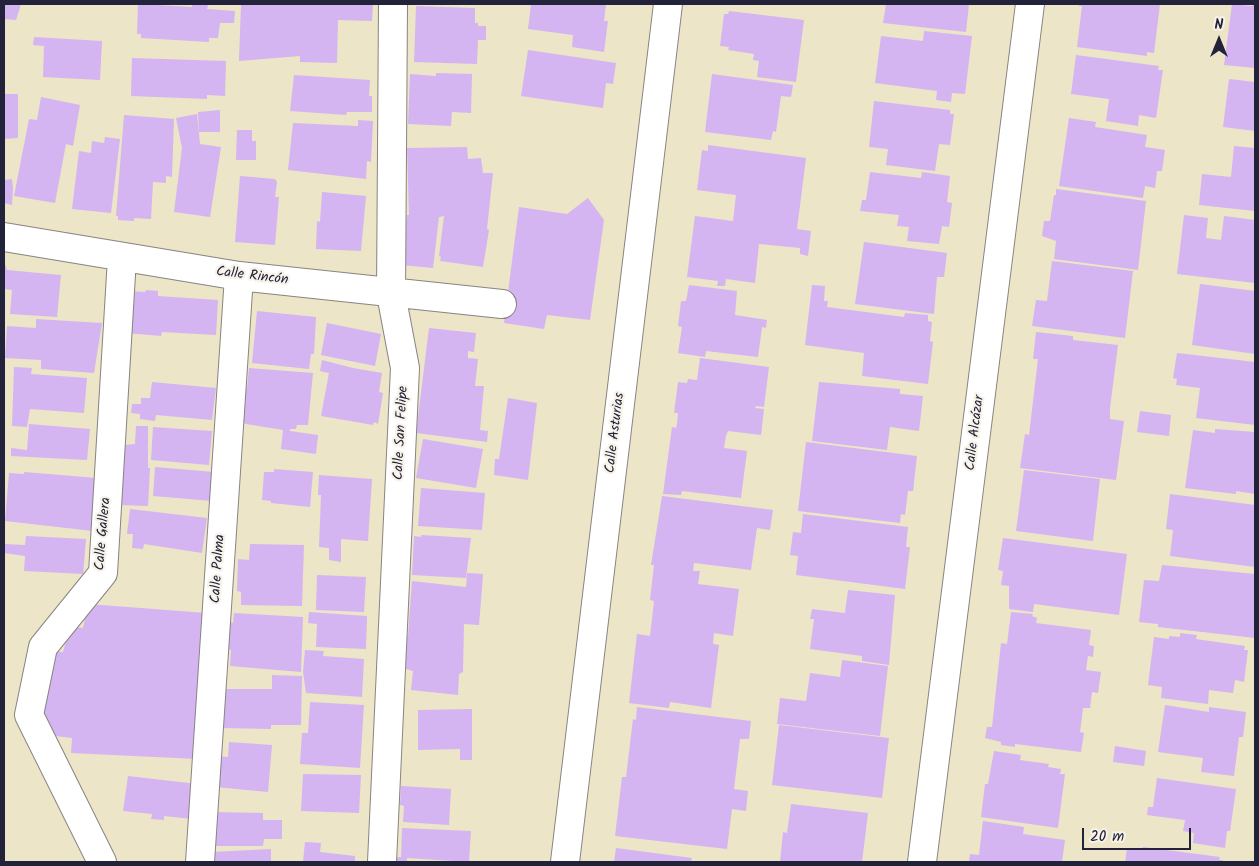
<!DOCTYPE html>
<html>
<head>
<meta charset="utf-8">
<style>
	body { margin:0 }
	#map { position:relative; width:1259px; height:866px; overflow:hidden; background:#ece5c7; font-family:Kalam,sans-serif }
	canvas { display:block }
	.frame { position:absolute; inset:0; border:5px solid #22223b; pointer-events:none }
	.north { position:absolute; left:1194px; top:15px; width:50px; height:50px; -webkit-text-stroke:4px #f7f3e8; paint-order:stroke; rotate:0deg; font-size:14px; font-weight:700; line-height:20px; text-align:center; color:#22223b }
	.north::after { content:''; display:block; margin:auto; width:18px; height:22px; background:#22223b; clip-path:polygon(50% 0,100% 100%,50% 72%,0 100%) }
	.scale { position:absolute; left:1082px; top:828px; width:109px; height:22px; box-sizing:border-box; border:2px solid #22223b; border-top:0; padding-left:6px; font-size:15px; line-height:18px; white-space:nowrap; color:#22223b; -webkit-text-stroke:4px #f7f3e8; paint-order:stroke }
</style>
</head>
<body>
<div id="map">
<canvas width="1259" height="866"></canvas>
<div class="frame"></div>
<div class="north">N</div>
<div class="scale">20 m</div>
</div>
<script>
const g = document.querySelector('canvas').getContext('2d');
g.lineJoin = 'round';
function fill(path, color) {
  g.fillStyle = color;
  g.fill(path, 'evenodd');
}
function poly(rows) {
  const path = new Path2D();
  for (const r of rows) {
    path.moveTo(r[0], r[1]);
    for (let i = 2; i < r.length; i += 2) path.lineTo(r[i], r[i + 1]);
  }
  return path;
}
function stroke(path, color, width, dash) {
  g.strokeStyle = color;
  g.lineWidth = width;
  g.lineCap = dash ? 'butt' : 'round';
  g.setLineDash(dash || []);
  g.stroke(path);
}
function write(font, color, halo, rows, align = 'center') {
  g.font = font + ' Kalam,sans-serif';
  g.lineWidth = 4.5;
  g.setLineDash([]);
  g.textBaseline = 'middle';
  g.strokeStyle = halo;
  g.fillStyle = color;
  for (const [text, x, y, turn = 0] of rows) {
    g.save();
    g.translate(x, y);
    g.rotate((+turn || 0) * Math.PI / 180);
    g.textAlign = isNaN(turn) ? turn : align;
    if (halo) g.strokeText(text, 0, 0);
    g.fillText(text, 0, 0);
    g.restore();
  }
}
const building = poly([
	[4,4,21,4,16,20,4,19],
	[138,4,192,7,192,4,208,5,207,9,235,11,234,23,220,23,218,38,209,38,209,42,141,38,141,34,137,34],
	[241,4,373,4,372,21,338,20,337,63,300,62,300,56,239,61],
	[531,4,606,4,604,21,608,21,604,52,572,47,573,35,528,29],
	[886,4,969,4,966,32,883,23],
	[1079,4,1160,4,1154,53,1147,52,1147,56,1077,47,1082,6,1079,6],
	[1232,4,1252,6,1255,4,1255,68,1224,65],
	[416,6,475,8,475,23,478,23,478,26,486,26,486,40,478,40,477,64,414,62],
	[729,11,804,20,796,82,757,77,759,61,753,60,754,54,728,50,729,47,720,46,724,14,728,14],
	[924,31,972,36,965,94,952,93,951,102,936,100,937,91,875,83,881,36,923,41],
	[34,37,102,41,100,80,43,77,44,46,33,45],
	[528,50,616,63,613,84,606,83,603,108,521,96],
	[1076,55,1159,66,1158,70,1163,70,1156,118,1139,115,1138,126,1106,121,1109,99,1071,94],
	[132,58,226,61,225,96,207,95,207,99,131,96],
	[436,73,472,74,471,113,452,112,451,126,408,124,410,74,436,76],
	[712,74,793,85,791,97,781,96,776,132,773,131,771,140,705,132],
	[294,75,370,80,369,96,372,96,372,112,347,112,346,115,290,111],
	[1229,79,1255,82,1255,131,1223,127],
	[4,94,18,94,18,138,4,139],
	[41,97,80,105,73,146,66,144,55,203,14,196,29,119,37,120],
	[874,101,950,110,950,114,954,114,950,145,939,144,935,171,886,165,888,149,869,147],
	[220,110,220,132,199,132,198,112],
	[197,114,200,144,221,147,210,217,174,212,182,148,176,118],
	[124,115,174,119,172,177,166,176,166,183,153,182,151,219,134,218,134,221,118,220,118,216,116,216],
	[1069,118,1096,122,1095,127,1147,135,1145,147,1165,150,1162,171,1157,171,1155,188,1145,186,1143,198,1059,186],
	[358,120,373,121,371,162,367,161,366,179,288,170,293,123,358,126],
	[237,130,252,130,252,141,256,141,256,160,236,160],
	[105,137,120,139,111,213,72,209,79,151,91,153,92,141,104,143],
	[708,145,806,158,797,229,811,231,808,256,800,254,800,248,759,244,755,283,726,279,725,286,717,286,718,281,687,277,695,216,733,221,736,195,697,190,702,150,708,151],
	[1234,146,1255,148,1255,211,1199,205,1202,174,1231,177],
	[467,147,468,159,481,158,483,173,493,173,487,229,489,230,483,267,440,261,441,257,439,256,444,216,439,217,433,268,401,265,407,215,409,215,407,148],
	[870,172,921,178,922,172,950,176,947,202,952,203,949,227,942,226,939,244,907,241,909,227,897,226,899,215,860,211,862,200,866,200],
	[240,176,275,179,277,182,275,197,279,197,275,245,235,242],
	[12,179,13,188,12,205,4,203,4,180],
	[1056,189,1146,201,1138,270,1054,259,1056,241,1042,236,1044,221,1050,221,1054,195,1056,195],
	[322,192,366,196,361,251,316,249,317,221,320,222],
	[588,198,604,220,590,320,547,315,544,329,504,323,519,207,567,214],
	[1184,215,1208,218,1206,238,1221,240,1224,216,1255,220,1255,283,1177,274],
	[864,242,947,253,944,277,937,277,934,314,855,304],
	[4,261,7,270,61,275,57,317,10,314,12,290,4,289],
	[1052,261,1133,271,1125,338,1032,326,1036,300,1047,301],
	[1200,284,1255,291,1255,354,1192,345],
	[689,285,737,291,735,315,767,320,766,328,762,327,758,357,706,351,705,357,678,353,682,327,678,326,681,301,686,301],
	[812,285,825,286,824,301,828,301,827,307,904,317,905,313,928,315,928,321,932,322,930,341,933,342,928,384,862,376,864,353,805,345],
	[146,290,158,291,158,296,218,300,216,335,162,332,161,336,126,333,128,291,145,292],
	[257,311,316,317,314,354,311,354,309,369,252,363],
	[36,319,102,323,94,373,41,369,41,360,5,358,7,326,36,328],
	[327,323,381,334,375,366,321,355],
	[429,328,476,333,474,352,468,351,468,358,478,359,475,386,484,386,480,430,488,431,487,442,416,433],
	[1036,332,1073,336,1073,340,1118,345,1110,408,1110,419,1124,421,1116,480,1020,468,1025,434,1029,435,1038,359,1033,359],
	[1177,353,1255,362,1255,425,1196,418,1200,388,1176,385,1177,379,1173,378],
	[700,358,769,367,764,407,756,406,755,408,764,409,761,435,728,431,726,436,724,448,747,451,741,498,682,491,681,495,663,494,672,427,676,428,677,424,678,413,674,413,678,382,687,383,688,379,697,380],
	[322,360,353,368,382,373,379,392,383,393,378,424,374,422,373,425,321,416,329,373,320,371],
	[14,367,32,368,31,374,87,378,84,413,30,409,27,427,12,426],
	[249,368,313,373,308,425,297,425,296,429,290,429,290,431,318,435,316,454,281,449,283,430,246,424,240,421,244,388,247,388],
	[152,382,216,388,212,420,156,415,155,421,140,419,140,414,131,413,132,404,141,404,141,398,150,398],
	[819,382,900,389,900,394,923,396,919,431,890,427,887,450,812,441],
	[508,398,537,403,528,480,494,475,495,459,499,459],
	[1140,411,1171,415,1169,436,1137,432],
	[29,424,90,429,87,460,11,456,11,448,27,450],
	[136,426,148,426,148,468,150,468,148,506,120,505,123,445,135,444],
	[153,427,212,431,209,465,151,460],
	[1215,429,1255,432,1255,494,1236,491,1236,494,1185,488,1193,430,1215,433],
	[423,439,483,449,476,488,416,478],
	[806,442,917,456,913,491,908,491,905,515,901,514,900,523,798,511],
	[155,467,214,472,212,501,153,496],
	[274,469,313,472,310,507,271,503,271,501,262,500,264,472,274,472],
	[1024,470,1100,479,1093,541,1016,531],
	[24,472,97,478,93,531,5,521,9,473,24,474],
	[319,475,372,479,368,541,341,539,341,562,329,560,329,548,319,547,321,495,318,495],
	[421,488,485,493,482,530,418,526],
	[1170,494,1255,505,1255,567,1170,556,1173,530,1166,529],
	[662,496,773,510,770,530,757,528,751,570,694,563,693,571,700,571,698,584,739,589,733,636,714,633,713,644,719,645,711,708,670,702,669,708,629,703,637,634,650,636,654,601,650,600,654,565,651,565],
	[130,509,207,518,202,553,144,544,143,549,132,548,133,534,127,534],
	[803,514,908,527,906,547,910,547,905,589,796,575,798,556,790,555,793,532,801,533],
	[421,535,471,538,466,578,412,575,414,536,421,537],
	[26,536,86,539,83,574,24,571,25,556,4,553,4,544,25,545],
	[1003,538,1127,554,1119,615,1034,604,1033,612,1009,609,1009,586,1001,585,1003,571,998,570],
	[250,544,304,545,302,606,241,605,241,592,237,591,238,559,249,560],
	[1162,565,1255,574,1255,638,1158,627,1158,624,1139,622,1144,580,1159,581],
	[467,573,483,574,482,588,479,625,464,624,463,672,459,674,458,695,411,690,413,671,400,667,403,636,408,636,412,581,466,587],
	[317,575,366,577,364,612,316,610],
	[848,590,895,595,889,665,862,661,862,656,810,649,814,619,810,619,812,609,845,613],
	[88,604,206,613,197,759,71,753,72,738,38,734,47,651,63,652,70,626,83,628],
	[309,612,367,616,366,649,316,647,317,624,308,623],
	[1011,612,1033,614,1032,616,1037,618,1036,623,1091,630,1089,645,1094,646,1093,657,1088,656,1086,670,1101,672,1098,693,1092,692,1090,708,1083,708,1080,732,1084,733,1081,752,1015,744,1015,747,1001,745,1001,742,985,738,987,727,992,727,1001,643,1007,644],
	[234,613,303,617,301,672,230,666,231,650,227,649,229,622,233,623],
	[1180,633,1197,635,1196,639,1245,646,1244,650,1248,650,1244,682,1235,680,1233,693,1209,690,1208,704,1161,698,1162,687,1148,685,1154,637,1169,639,1169,636,1180,637],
	[305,650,324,651,323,656,364,659,362,697,306,693,303,672],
	[842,660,888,666,880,736,777,724,780,698,806,701,810,673,840,677],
	[272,675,302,676,301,725,271,725,271,729,222,728,222,689,272,689],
	[310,702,364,705,360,768,300,764,302,733,308,733],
	[1165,705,1209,712,1209,707,1246,712,1243,737,1239,737,1234,776,1201,772,1203,758,1158,752],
	[637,707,751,721,749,739,740,739,734,789,748,791,746,811,732,809,727,849,615,836,622,777,626,777,633,719,636,720],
	[472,709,472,760,460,760,460,749,418,750,418,710],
	[779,725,889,738,882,798,772,785],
	[229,742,272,745,268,792,216,787,218,756,228,757],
	[1115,746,1146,751,1144,766,1113,762],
	[994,751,1021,755,1020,760,1049,764,1048,767,1061,769,1060,774,1065,774,1058,828,981,817,985,784,988,784],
	[303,774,361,775,359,813,301,811],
	[128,776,197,784,192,819,164,816,164,820,151,819,152,814,123,811],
	[1157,778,1236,789,1230,831,1227,831,1225,848,1193,843,1194,833,1183,831,1185,820,1147,815,1148,807,1153,807],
	[401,786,451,789,449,825,403,822,404,806,400,805],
	[791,804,868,813,862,862,780,862,783,832,787,833],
	[214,812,263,813,263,820,282,820,282,839,264,839,263,846,213,846],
	[983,821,1024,827,1023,834,1065,840,1062,862,969,862,970,854,979,855],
	[402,828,471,831,469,862,407,858,407,861,397,861,397,857,401,857],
	[305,842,321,843,320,852,355,856,355,862,303,862],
	[1143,847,1220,857,1219,860,1223,860,1222,862,1125,862,1127,848,1142,849],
	[616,848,692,858,691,862,614,862],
	[271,849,271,862,212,862,212,852]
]);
const street = poly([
	[4,237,239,276,502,304],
	[102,862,29,715,43,647,103,573,122,258],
	[200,862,239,276],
	[382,862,405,368,391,294,393,4],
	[565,862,668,4],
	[922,862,1030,4]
]);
const streetNames = [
	["Calle Rincón",252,277,7],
	["Calle San Felipe",402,433,-87],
	["Calle Asturias",616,433,-83],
	["Calle Alcázar",976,433,-83],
	["Calle Gallera",104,534,-85],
	["Calle Palma",219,569,-86]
];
fill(building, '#d5b4f2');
stroke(street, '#878481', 30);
stroke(street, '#fff', 28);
write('14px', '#22223b', '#f7f3e8', streetNames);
</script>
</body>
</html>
